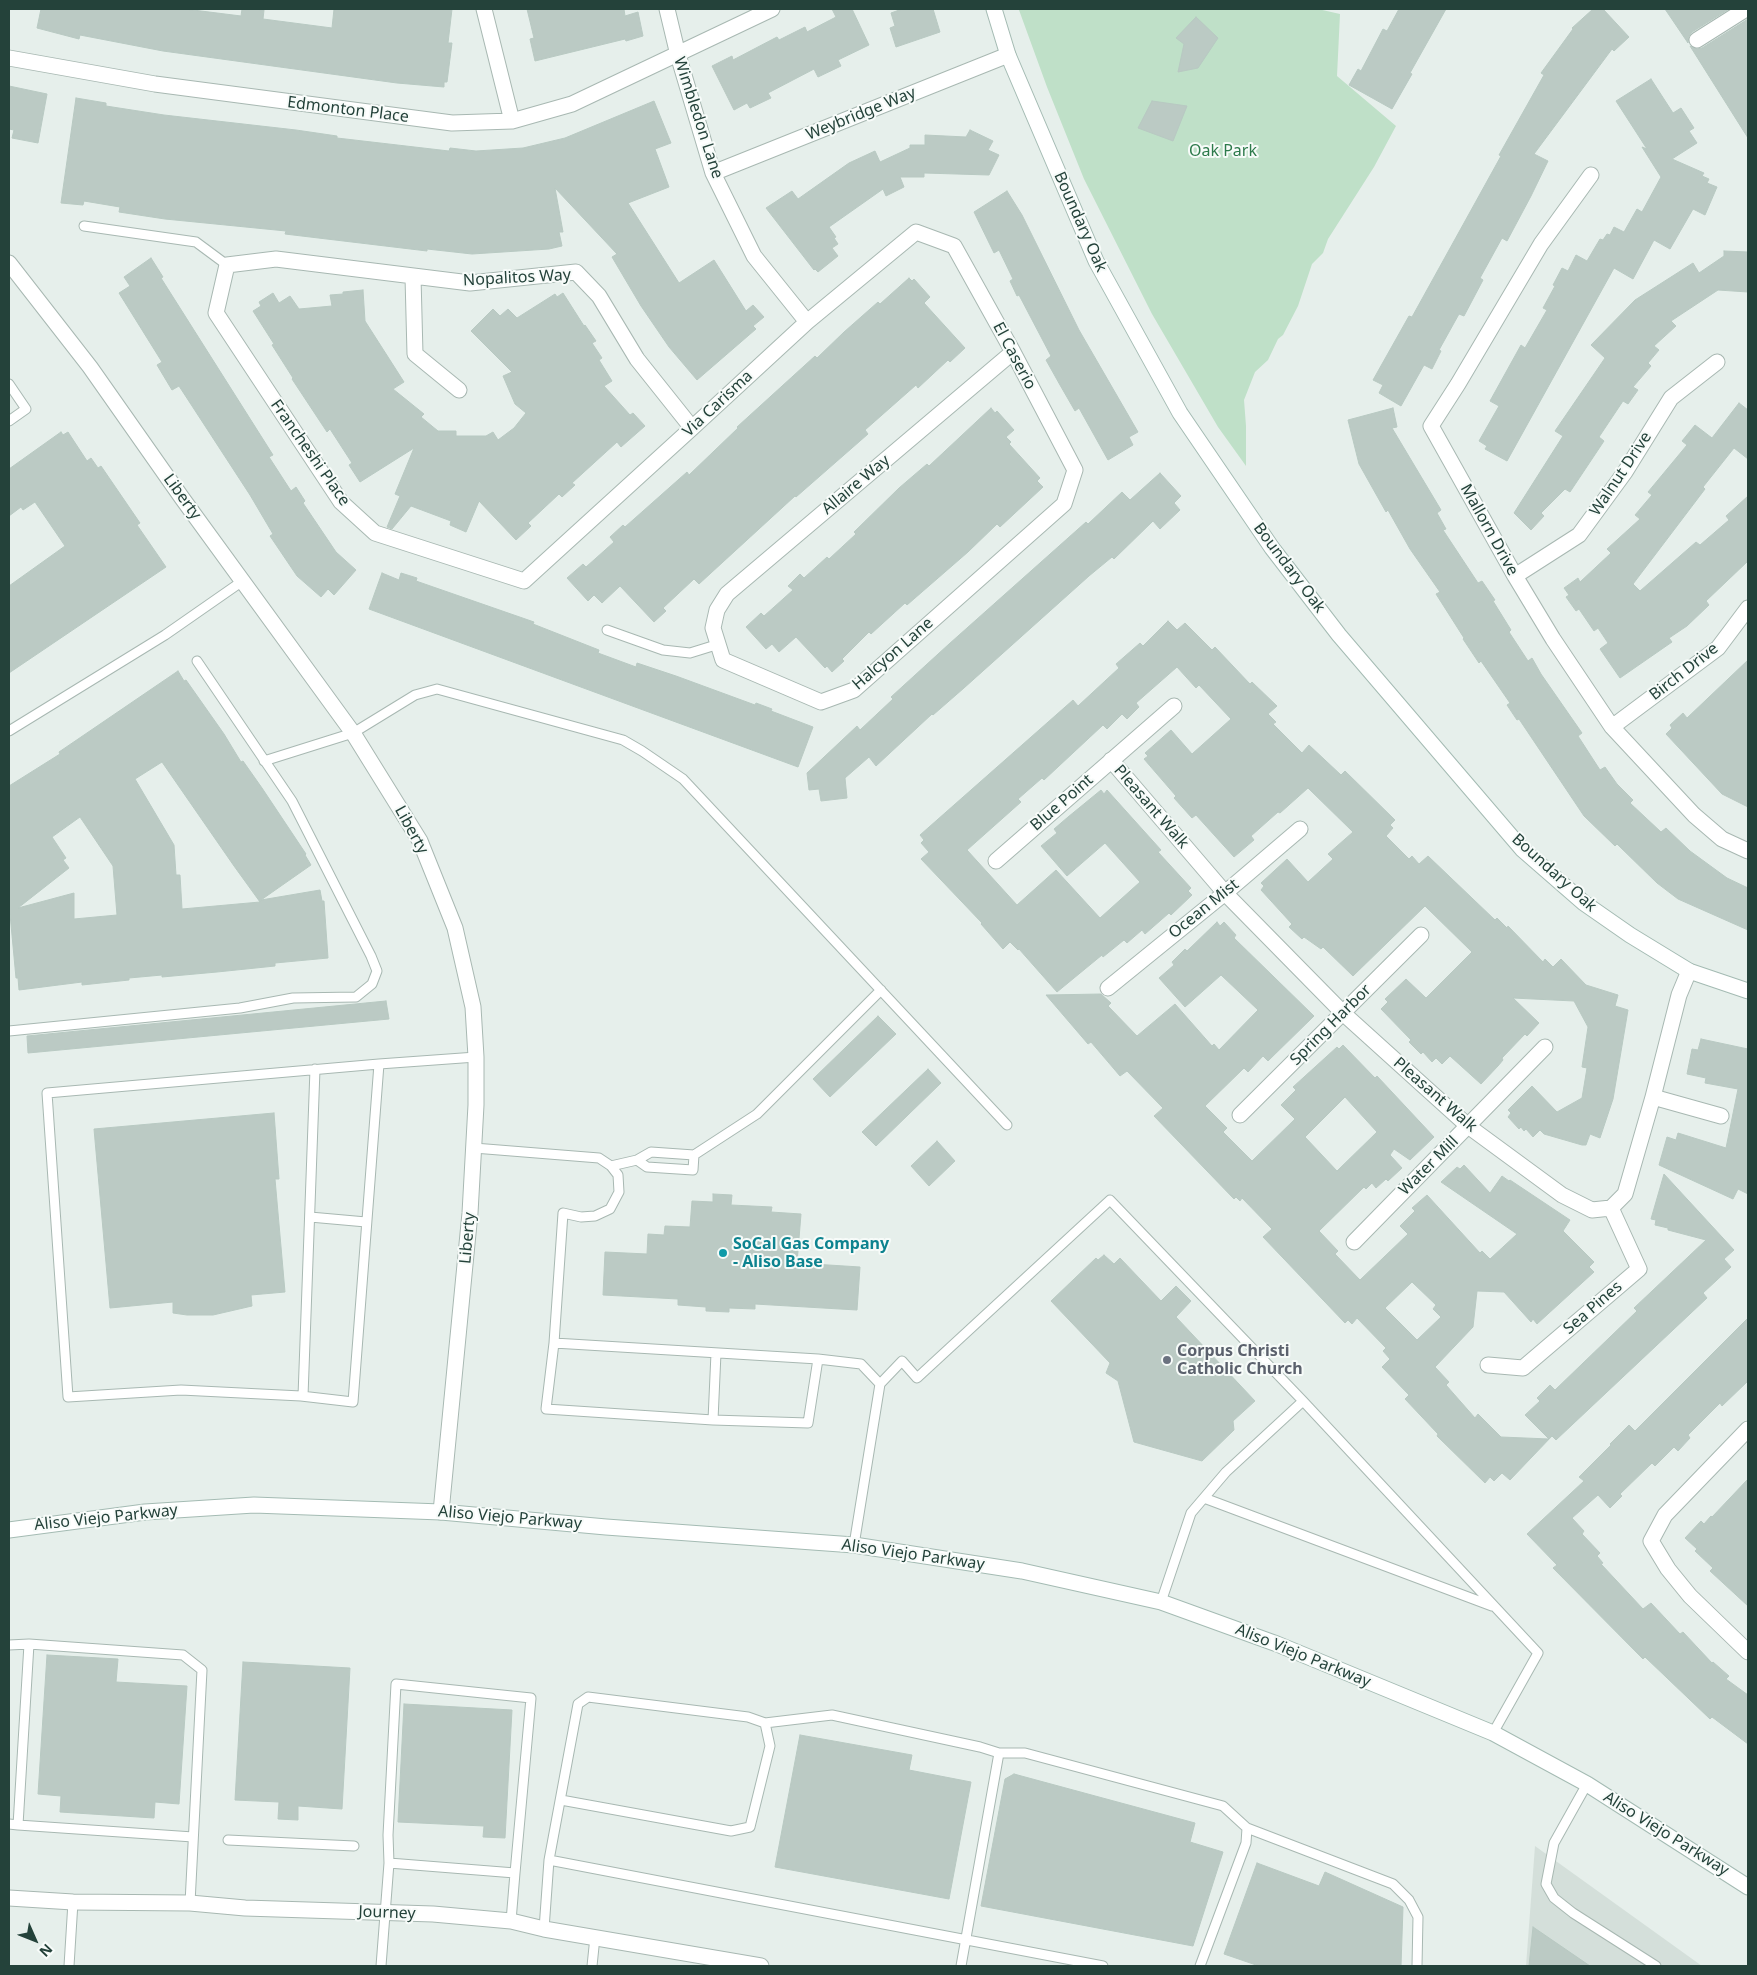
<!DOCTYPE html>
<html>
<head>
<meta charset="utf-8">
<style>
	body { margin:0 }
	#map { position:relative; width:1757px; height:1975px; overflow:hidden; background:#e6efeb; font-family:"Noto Sans",sans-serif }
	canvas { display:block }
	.frame { position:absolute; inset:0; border:10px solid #24423a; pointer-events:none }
	.north { position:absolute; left:10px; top:1915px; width:50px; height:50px; -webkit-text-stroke:4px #f7fbf9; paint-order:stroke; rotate:134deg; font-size:14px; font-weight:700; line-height:20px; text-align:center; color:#24423a }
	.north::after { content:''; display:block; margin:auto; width:18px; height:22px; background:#24423a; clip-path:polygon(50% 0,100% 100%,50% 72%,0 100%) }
</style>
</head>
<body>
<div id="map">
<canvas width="1757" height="1975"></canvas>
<div class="frame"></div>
<div class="north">N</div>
</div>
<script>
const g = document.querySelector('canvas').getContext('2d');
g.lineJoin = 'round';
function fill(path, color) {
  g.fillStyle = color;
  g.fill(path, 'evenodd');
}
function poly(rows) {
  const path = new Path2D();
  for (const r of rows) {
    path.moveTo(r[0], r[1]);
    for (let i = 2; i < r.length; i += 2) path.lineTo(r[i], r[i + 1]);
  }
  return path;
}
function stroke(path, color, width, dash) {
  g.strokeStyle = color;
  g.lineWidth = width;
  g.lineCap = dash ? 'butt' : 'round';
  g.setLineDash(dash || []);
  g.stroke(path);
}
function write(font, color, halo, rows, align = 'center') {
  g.font = font + ' "Noto Sans",sans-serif';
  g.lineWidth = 4;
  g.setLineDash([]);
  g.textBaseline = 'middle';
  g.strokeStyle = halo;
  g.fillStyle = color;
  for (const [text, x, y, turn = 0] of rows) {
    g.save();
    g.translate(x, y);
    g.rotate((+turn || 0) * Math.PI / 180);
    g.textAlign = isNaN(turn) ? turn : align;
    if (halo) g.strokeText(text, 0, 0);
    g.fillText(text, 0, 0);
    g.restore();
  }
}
const built = poly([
	[1535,1846,1702,1966,1526,1966]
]);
const green = poly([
	[1022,9,1318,9,1340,14,1337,76,1396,126,1374,167,1328,239,1323,253,1312,264,1298,306,1283,335,1278,339,1268,360,1255,372,1244,400,1246,426,1246,466,1218,427,1152,314,1084,179,1047,87,1019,10]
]);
const building = poly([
	[41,9,185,9,241,16,242,9,253,9,264,10,263,19,332,28,334,9,452,9,448,43,452,43,447,82,444,82,444,87,397,83,163,51,80,35,79,39,37,28,41,9],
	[527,9,624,9,625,16,638,12,643,36,626,41,625,39,535,61,530,39,534,38,527,9],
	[832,9,852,9,869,45,838,60,841,66,818,77,814,69,768,93,771,98,750,108,747,103,734,110,712,66,732,56,733,60,777,37,779,40,805,27,807,32,836,17,832,9],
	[902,9,933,9,940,32,896,47,890,28,895,26,891,13,902,9],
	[1399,9,1446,9,1410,73,1412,74,1392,109,1349,85,1358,69,1361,71,1383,29,1387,31,1399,9],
	[1593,9,1603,9,1629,37,1614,51,1612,49,1534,154,1548,161,1531,196,1507,241,1502,238,1480,278,1483,280,1464,316,1459,314,1439,350,1441,351,1432,369,1424,365,1401,406,1379,393,1383,385,1373,380,1409,316,1412,317,1501,156,1499,155,1544,75,1541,73,1573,29,1572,28,1593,9],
	[1665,9,1729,9,1692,32,1689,36,1688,43,1665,9],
	[1196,17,1218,38,1198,68,1178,72,1184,44,1176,38,1196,17],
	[1748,19,1748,138,1690,46,1697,49,1702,48,1748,19],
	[1651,79,1673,113,1681,108,1694,128,1689,131,1697,143,1672,159,1704,173,1702,176,1709,179,1707,183,1717,187,1705,215,1693,209,1670,249,1654,240,1633,279,1614,268,1507,461,1485,449,1487,446,1479,441,1499,406,1490,401,1521,345,1525,348,1547,310,1543,308,1555,286,1553,285,1562,268,1568,271,1576,255,1587,261,1600,239,1603,240,1607,234,1610,235,1614,227,1624,232,1637,209,1642,212,1661,177,1642,147,1647,149,1616,101,1651,79],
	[9,86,47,94,38,143,12,138,14,130,9,129,9,86],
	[76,98,106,103,106,106,164,115,296,130,337,136,337,138,449,151,450,148,476,151,523,148,565,138,654,101,671,143,655,149,669,187,628,203,679,283,714,260,746,311,753,305,764,317,753,326,756,329,697,380,669,347,641,306,612,257,617,254,555,188,563,232,559,232,562,246,549,249,472,254,427,249,427,251,285,234,286,231,165,219,119,212,120,207,84,201,83,205,61,203,76,98],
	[1152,101,1187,106,1173,141,1138,128,1152,101],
	[970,130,993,141,988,150,999,155,989,175,924,173,924,177,900,177,904,187,886,196,883,189,829,227,836,237,834,238,838,244,832,248,838,256,818,272,815,269,814,270,766,208,792,191,798,199,849,163,875,151,880,162,910,148,910,145,925,145,925,135,966,137,970,130],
	[1007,191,1022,215,1079,330,1138,432,1129,437,1133,445,1108,460,1079,408,1075,411,1060,385,1046,360,1051,356,1019,295,1017,296,1010,281,1013,279,999,250,994,253,974,212,1007,191],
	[1724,251,1748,252,1748,292,1718,290,1671,321,1676,326,1654,346,1659,350,1648,363,1651,366,1633,387,1638,390,1628,404,1623,401,1599,437,1604,441,1570,492,1565,489,1541,513,1544,516,1531,530,1514,513,1563,436,1555,431,1605,358,1591,345,1635,300,1693,263,1699,273,1724,256,1724,251],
	[151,258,163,277,161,278,273,455,269,457,291,491,296,487,305,501,303,503,336,552,356,570,334,595,328,589,321,597,297,576,270,536,273,534,250,495,179,386,172,390,157,365,162,362,119,293,130,286,124,277,151,258],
	[909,278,912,281,914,279,930,297,924,303,965,348,950,362,948,360,918,388,916,385,865,430,868,434,796,497,795,496,699,584,694,579,663,608,666,611,654,622,620,586,602,603,594,595,588,601,567,578,583,564,586,567,614,542,610,537,623,525,625,527,687,472,689,475,738,428,737,427,815,356,817,358,844,332,878,302,880,304,909,278],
	[363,290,365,321,404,382,393,389,424,414,421,417,438,431,456,431,456,436,486,436,493,432,498,440,514,428,526,413,515,404,503,376,512,372,471,331,493,309,500,316,508,309,517,318,555,294,557,297,563,293,584,326,585,325,596,341,592,343,602,358,599,360,612,381,604,386,630,415,633,413,645,426,621,447,617,442,572,483,575,485,562,497,559,494,528,523,531,526,516,540,479,501,466,532,450,525,451,521,411,506,392,529,387,527,400,496,395,494,414,448,360,482,349,465,352,463,330,429,327,432,292,379,293,378,272,345,274,344,253,311,261,306,259,302,273,293,279,303,290,296,299,309,332,306,330,295,343,294,343,292,363,290],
	[1739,403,1748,410,1748,459,1734,448,1703,487,1705,489,1633,584,1640,591,1696,542,1700,545,1729,520,1726,516,1748,496,1748,561,1706,601,1709,605,1687,626,1669,638,1672,642,1620,678,1600,649,1608,643,1598,628,1594,631,1579,609,1576,611,1566,597,1569,595,1564,588,1578,578,1580,582,1611,553,1607,549,1640,519,1635,515,1652,495,1648,492,1687,445,1682,441,1695,425,1712,438,1739,403],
	[991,408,995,413,997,411,1014,430,1006,437,1011,442,1009,444,1040,478,1037,481,1043,487,1000,527,997,524,968,552,907,605,905,603,871,634,869,632,842,659,844,661,832,672,827,666,825,668,796,637,779,652,772,644,766,649,746,627,761,613,764,616,793,590,788,586,800,574,804,578,827,557,829,559,856,534,854,532,899,488,927,464,929,466,991,408],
	[1393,408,1397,427,1392,428,1441,510,1437,513,1446,529,1443,530,1478,583,1482,581,1495,600,1493,601,1511,630,1509,632,1528,661,1532,658,1541,674,1582,733,1578,736,1600,770,1605,767,1617,784,1633,800,1630,803,1661,832,1666,828,1690,851,1727,878,1748,888,1748,930,1678,899,1657,883,1617,844,1615,846,1584,816,1519,719,1517,720,1507,705,1510,703,1481,661,1479,663,1463,639,1464,638,1436,594,1440,592,1410,549,1388,510,1386,512,1359,464,1348,420,1393,408],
	[61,432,63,435,68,432,87,461,91,458,98,468,101,466,140,523,137,525,166,567,9,673,9,586,65,546,35,502,23,510,21,507,9,516,9,469,61,432],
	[1160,473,1181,496,1174,503,1180,510,1160,529,1153,521,1114,559,1112,557,1089,576,964,688,933,715,932,714,876,766,869,757,845,778,847,798,821,801,819,789,809,790,807,773,857,726,860,730,893,699,891,697,949,644,1086,522,1088,524,1122,492,1130,500,1160,473],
	[382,573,399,580,401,573,417,578,416,581,534,622,533,624,599,650,598,653,636,667,637,663,676,676,755,705,756,703,772,709,771,711,813,727,798,767,369,609,382,573],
	[1168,621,1177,630,1185,623,1212,650,1215,647,1250,684,1252,682,1277,706,1268,714,1276,722,1273,724,1302,753,1309,745,1341,775,1345,771,1395,820,1390,825,1393,828,1386,836,1409,859,1412,856,1419,864,1428,856,1495,920,1497,918,1507,928,1508,926,1543,962,1545,959,1553,967,1561,959,1586,985,1618,995,1615,1006,1628,1010,1613,1099,1600,1138,1590,1134,1586,1145,1582,1145,1544,1134,1540,1130,1533,1137,1526,1129,1524,1131,1521,1127,1519,1129,1508,1117,1511,1113,1508,1110,1532,1086,1557,1112,1582,1098,1587,1068,1582,1067,1588,1027,1574,1001,1513,998,1539,1023,1527,1036,1525,1034,1502,1058,1503,1060,1498,1066,1481,1084,1450,1056,1442,1064,1436,1058,1432,1062,1423,1052,1421,1054,1409,1042,1411,1040,1381,1009,1388,1002,1385,999,1406,979,1426,998,1472,952,1425,906,1353,976,1323,947,1321,949,1304,937,1302,939,1289,927,1292,924,1261,890,1264,886,1261,883,1287,859,1308,882,1333,859,1328,854,1353,832,1308,788,1280,813,1278,812,1251,836,1254,840,1234,857,1196,815,1192,818,1174,798,1176,796,1144,759,1148,756,1145,753,1171,730,1192,754,1231,719,1199,685,1196,688,1177,667,1136,703,1139,707,1127,719,1122,714,1107,729,1103,725,1044,780,1042,778,1018,799,1021,802,967,850,1017,905,1056,870,1100,918,1140,882,1105,843,1067,876,1041,846,1057,833,1054,829,1068,817,1101,790,1104,794,1107,790,1161,850,1158,852,1191,888,1188,891,1192,895,1171,915,1169,913,1145,934,1142,930,1127,943,1124,940,1103,957,1102,955,1057,992,1019,949,1018,950,1010,942,1003,949,981,924,982,923,921,859,929,852,921,843,924,840,920,835,1073,700,1078,706,1119,668,1116,664,1140,643,1143,646,1168,621],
	[1748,660,1748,807,1722,794,1666,734,1672,728,1670,725,1683,713,1687,718,1748,660],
	[178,671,184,681,186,680,224,734,241,762,243,761,262,788,306,854,305,855,311,865,261,900,320,890,322,901,324,901,328,958,275,963,275,966,217,972,162,977,162,975,129,978,129,980,82,985,82,982,19,990,18,978,16,978,10,914,9,915,9,786,60,754,59,752,178,671],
	[162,762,234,866,260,902,182,909,180,875,176,875,174,845,135,779,162,762],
	[80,817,113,866,117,915,74,919,74,893,18,908,69,868,63,860,66,858,52,837,80,817],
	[1217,922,1220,926,1224,922,1236,935,1234,938,1314,1016,1268,1061,1263,1056,1248,1072,1244,1068,1205,1106,1227,1128,1223,1132,1252,1161,1295,1119,1281,1105,1296,1090,1293,1087,1337,1047,1339,1049,1343,1045,1375,1078,1377,1076,1434,1137,1410,1160,1394,1149,1390,1155,1402,1168,1388,1181,1386,1179,1376,1188,1372,1183,1366,1189,1364,1187,1319,1231,1338,1251,1335,1254,1360,1280,1408,1234,1400,1226,1415,1211,1412,1208,1427,1195,1480,1253,1482,1251,1490,1259,1517,1234,1441,1182,1457,1167,1460,1169,1464,1165,1490,1193,1502,1176,1509,1181,1510,1180,1570,1220,1563,1231,1594,1262,1589,1267,1594,1272,1537,1324,1533,1319,1531,1322,1504,1292,1477,1291,1473,1327,1435,1367,1449,1382,1446,1385,1475,1418,1478,1414,1501,1437,1549,1439,1525,1415,1540,1401,1537,1398,1550,1385,1555,1390,1637,1311,1634,1308,1706,1240,1668,1230,1668,1228,1655,1225,1656,1220,1651,1219,1664,1174,1734,1250,1724,1259,1731,1267,1703,1293,1707,1298,1556,1440,1552,1436,1510,1480,1502,1473,1494,1481,1490,1477,1485,1483,1437,1436,1438,1434,1405,1399,1409,1395,1382,1367,1390,1359,1383,1351,1386,1348,1357,1318,1352,1324,1348,1320,1345,1323,1263,1237,1272,1229,1242,1198,1240,1201,1236,1197,1234,1199,1154,1116,1163,1108,1127,1071,1120,1076,1091,1042,1088,1044,1046,995,1101,994,1111,1003,1108,1006,1137,1036,1175,1004,1212,1046,1214,1044,1219,1050,1258,1010,1221,975,1185,1007,1159,978,1174,965,1172,962,1185,949,1187,951,1217,922],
	[1345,1097,1377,1132,1337,1171,1305,1137,1345,1097],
	[1412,1282,1436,1305,1433,1309,1441,1317,1417,1340,1385,1308,1412,1282],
	[386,1001,389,1019,28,1053,27,1036,386,1001],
	[878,1016,896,1034,830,1097,813,1079,878,1016],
	[1701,1039,1748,1049,1748,1194,1738,1189,1733,1199,1659,1165,1667,1137,1676,1140,1678,1133,1726,1148,1738,1089,1705,1083,1706,1078,1687,1074,1692,1049,1698,1050,1701,1039],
	[928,1069,941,1083,876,1146,862,1132,928,1069],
	[274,1113,279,1179,275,1179,285,1292,251,1295,252,1306,213,1315,187,1315,173,1313,173,1302,110,1308,94,1129,274,1113],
	[937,1141,955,1161,929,1186,911,1166,937,1141],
	[713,1194,732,1195,731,1205,772,1207,771,1212,801,1214,797,1263,860,1267,857,1310,755,1304,755,1309,729,1308,729,1312,706,1311,706,1307,678,1305,678,1299,603,1295,605,1252,647,1254,648,1234,664,1235,665,1226,690,1227,692,1201,713,1202,713,1194],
	[1104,1255,1114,1264,1120,1258,1161,1301,1176,1286,1191,1301,1176,1317,1255,1401,1233,1421,1234,1430,1202,1461,1134,1442,1118,1381,1106,1373,1110,1363,1051,1301,1096,1258,1098,1260,1104,1255],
	[1748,1318,1748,1381,1722,1406,1720,1403,1688,1435,1690,1438,1678,1451,1674,1447,1655,1466,1652,1463,1620,1494,1622,1496,1610,1508,1598,1495,1572,1518,1584,1531,1582,1534,1600,1553,1597,1556,1603,1563,1601,1564,1643,1609,1651,1603,1680,1634,1683,1632,1712,1663,1713,1662,1729,1676,1726,1679,1748,1695,1748,1744,1712,1717,1710,1719,1645,1657,1643,1659,1553,1568,1557,1565,1527,1534,1584,1481,1579,1477,1611,1445,1610,1444,1629,1425,1635,1431,1748,1318],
	[1748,1479,1748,1606,1710,1571,1713,1568,1695,1551,1697,1549,1685,1538,1701,1521,1704,1524,1711,1516,1712,1517,1748,1479],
	[47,1655,118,1659,116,1682,187,1686,179,1804,155,1802,154,1818,60,1812,61,1796,38,1794,47,1655],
	[243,1662,350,1668,342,1809,298,1806,298,1820,278,1819,279,1802,235,1800,243,1662],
	[404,1704,512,1710,505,1838,483,1837,484,1826,398,1822,404,1704],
	[800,1735,912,1755,909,1770,971,1782,949,1899,775,1867,800,1735],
	[1014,1774,1195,1823,1190,1842,1223,1852,1193,1946,981,1906,1005,1779,1014,1774],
	[1257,1863,1319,1886,1325,1872,1403,1907,1401,1966,1259,1966,1224,1954,1257,1863],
	[1533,1927,1590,1966,1529,1966,1533,1927]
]);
const lane = poly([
	[84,226,196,242,227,265],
	[9,384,26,409,9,421],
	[607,630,663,650,690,653,719,644],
	[9,731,165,635,244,580],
	[264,761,353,733,415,695,437,689,623,740,642,751,683,779,1007,1125],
	[9,1031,240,1008,293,998,356,997,372,984,377,971,371,956,292,801,197,661],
	[379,1064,353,1402,301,1396,181,1390,68,1397,47,1093,379,1064,476,1057],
	[474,1148,599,1158,611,1166,618,1175,619,1192,610,1209,595,1216,581,1217,563,1213,554,1343],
	[637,1160,647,1167,693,1170,694,1155],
	[611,1166,637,1160,651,1152,694,1155,757,1114,881,990],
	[310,1217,366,1222],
	[818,1359,554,1343,546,1409,713,1420,808,1423,818,1359,861,1364,880,1384,854,1545],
	[880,1384,902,1361,917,1378,1110,1200,1303,1401,1538,1653,1493,1733],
	[303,1396,315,1069],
	[713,1420,716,1353],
	[1204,1498,1492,1606],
	[1161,1602,1191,1513,1226,1472,1303,1401],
	[9,1645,29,1644],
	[765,1723,832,1715,980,1747,999,1753],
	[1587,1784,1554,1843,1546,1884,1554,1898,1573,1913,1656,1966],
	[9,1824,18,1825,29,1644,183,1655,202,1670,190,1903],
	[18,1825,193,1837],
	[1247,1828,1393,1884,1409,1900,1418,1917,1417,1966],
	[228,1840,354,1846],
	[549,1860,1103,1966],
	[389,1863,388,1835,396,1684,531,1698,515,1873],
	[544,1929,549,1860,578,1704,588,1697,748,1717,765,1723,770,1746,750,1827,731,1831,561,1800],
	[69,1966,73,1902],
	[381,1966,389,1863,515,1873,511,1921],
	[592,1966,595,1937],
	[961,1966,999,1753,1025,1753,1223,1806,1247,1828,1246,1843,1200,1966]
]);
const street = poly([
	[484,9,512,121],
	[667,9,678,55,713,173,754,256,807,322],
	[1697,40,1746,9],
	[9,58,155,84,452,123,512,121,572,104,772,9],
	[713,173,1008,55],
	[1591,175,1541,244,1458,384,1431,426,1515,576,1553,639,1612,727,1694,815,1722,839,1748,851],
	[9,263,90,367,182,498,353,733,420,841,455,928,473,1007,476,1057,476,1105,470,1213,441,1512],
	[413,277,415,354,459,390],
	[692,428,637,359,599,296,576,272,470,283,276,259,227,265,216,313,341,502,375,533,524,581,692,428,807,322,916,232,954,246,1013,352,1075,470,1064,504,854,690,821,702,723,660,713,628,717,610,727,594,1013,352],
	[1515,576,1579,535,1625,472,1671,398,1717,362],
	[1612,727,1718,648,1748,608],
	[1111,760,1225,893,1344,1014,1468,1126,1562,1195,1592,1210,1611,1208,1625,1194,1653,1097,1679,995,1689,971],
	[996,861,1174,706],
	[1108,988,1225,893,1300,829],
	[1653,1097,1721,1116],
	[1240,1115,1421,935],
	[1354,1242,1545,1047],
	[1488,1365,1523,1368,1639,1269,1611,1208],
	[1748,1429,1665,1515,1651,1541,1668,1569,1690,1596,1748,1652],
	[9,1898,73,1902,190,1903,245,1908,433,1914,511,1921,544,1929,761,1966]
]);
const secondary = poly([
	[994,9,1008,55,1096,261,1180,413,1272,548,1339,635,1522,849,1584,903,1630,935,1689,971,1748,991],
	[9,1530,145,1512,254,1505,441,1512,606,1527,854,1545,1022,1571,1161,1602,1277,1644,1493,1733,1587,1784,1748,1887]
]);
const markers = [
	[723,1253,5,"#0f9aa8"],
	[1167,1360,5,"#6b7280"]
];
const streetNames = [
	["Edmonton Place",348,110,7],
	["Weybridge Way",861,114,-22],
	["Wimbledon Lane",698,118,72],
	["Boundary Oak",1080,222,66],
	["Nopalitos Way",517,278,-3],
	["El Caserio",1014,356,62],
	["Via Carisma",718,404,-43],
	["Francheshi Place",310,453,55],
	["Walnut Drive",1621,474,-56],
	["Allaire Way",856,485,-40],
	["Liberty",182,497,54],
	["Mallorn Drive",1489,530,61],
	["Boundary Oak",1289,568,53],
	["Halcyon Lane",893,654,-41],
	["Birch Drive",1684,672,-38],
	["Blue Point",1062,803,-41],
	["Pleasant Walk",1151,807,49],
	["Liberty",411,830,61],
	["Boundary Oak",1554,873,42],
	["Ocean Mist",1204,909,-39],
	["Spring Harbor",1331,1025,-45],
	["Pleasant Walk",1435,1095,41],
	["Water Mill",1429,1166,-45],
	["Liberty",468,1238,-85],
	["Sea Pines",1593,1308,-41],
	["Aliso Viejo Parkway",106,1518,-6],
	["Aliso Viejo Parkway",510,1518,5],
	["Aliso Viejo Parkway",913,1555,8],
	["Aliso Viejo Parkway",1303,1656,22],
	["Aliso Viejo Parkway",1666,1834,32],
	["Journey",387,1913,2]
];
const parkNames = [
	["Oak Park",1223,151]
];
const cultureNames = [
	["SoCal Gas Company",733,1244],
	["- Aliso Base",733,1262]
];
const worshipNames = [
	["Corpus Christi",1177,1351],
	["Catholic Church",1177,1369]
];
fill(built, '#d4dfda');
fill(green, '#bfe0c8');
fill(building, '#bbcac4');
stroke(building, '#b8c9c2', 1);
stroke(lane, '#a8b8b2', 11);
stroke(street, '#a8b8b2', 17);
stroke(secondary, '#a4bbb3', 17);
stroke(lane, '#fff', 9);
stroke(street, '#fff', 15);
stroke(secondary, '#fff', 15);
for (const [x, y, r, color] of markers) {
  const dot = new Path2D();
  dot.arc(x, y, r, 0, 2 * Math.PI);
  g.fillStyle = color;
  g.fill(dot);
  stroke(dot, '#f7fbf9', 2);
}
write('16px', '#24423a', '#f7fbf9', streetNames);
write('16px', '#2d7a4b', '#f7fbf9', parkNames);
write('bold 16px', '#0d838f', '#f7fbf9', cultureNames, 'left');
write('bold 16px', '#5b616d', '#f7fbf9', worshipNames, 'left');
</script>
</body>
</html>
